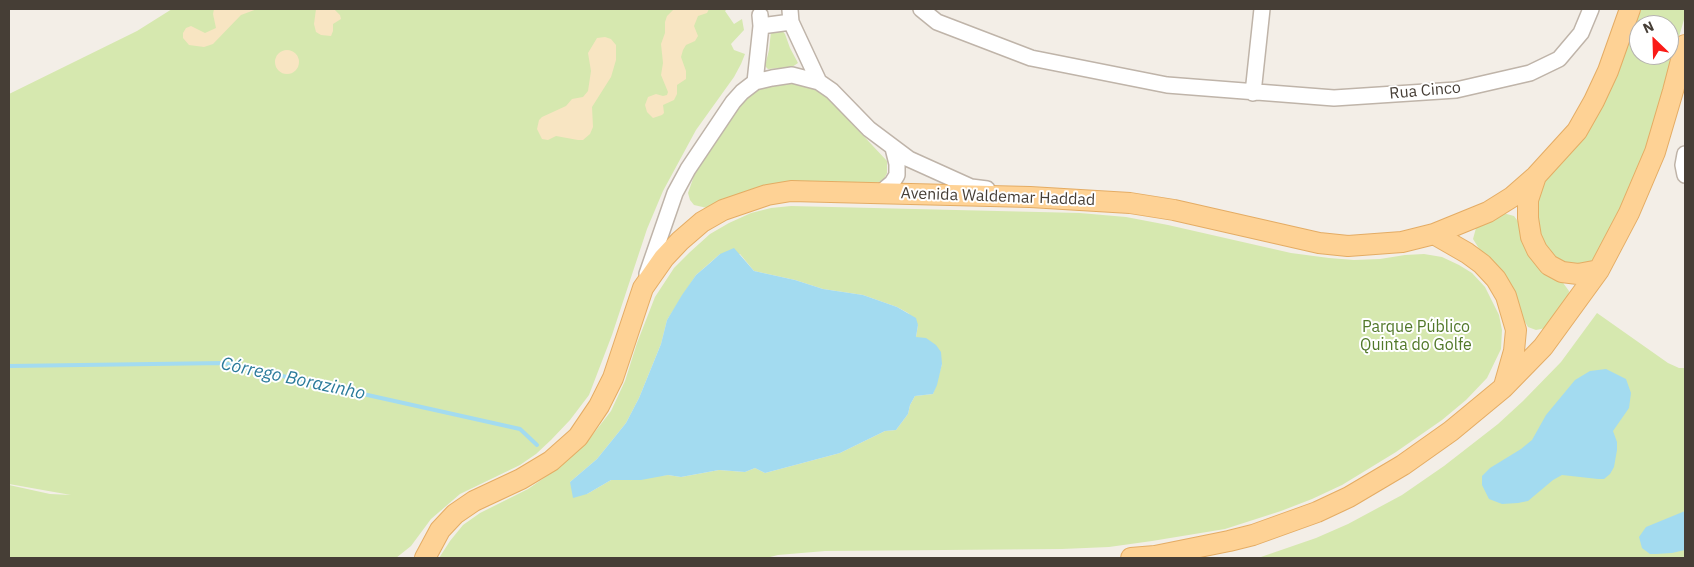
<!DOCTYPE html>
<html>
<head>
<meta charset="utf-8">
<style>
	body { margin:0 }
	#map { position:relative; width:1694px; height:567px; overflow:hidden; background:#f3eee7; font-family:"IBM Plex Sans",sans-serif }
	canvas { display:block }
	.frame { position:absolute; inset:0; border:10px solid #463e36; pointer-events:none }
	.north { position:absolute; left:1629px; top:15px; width:50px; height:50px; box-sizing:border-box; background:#fff; border:1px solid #b5b2af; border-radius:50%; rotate:336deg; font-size:14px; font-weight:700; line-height:20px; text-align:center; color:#463e36 }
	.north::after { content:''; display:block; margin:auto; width:18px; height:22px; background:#fa1b17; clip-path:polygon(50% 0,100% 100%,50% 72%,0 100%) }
</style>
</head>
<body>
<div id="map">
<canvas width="1694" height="567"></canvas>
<div class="frame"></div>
<div class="north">N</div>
</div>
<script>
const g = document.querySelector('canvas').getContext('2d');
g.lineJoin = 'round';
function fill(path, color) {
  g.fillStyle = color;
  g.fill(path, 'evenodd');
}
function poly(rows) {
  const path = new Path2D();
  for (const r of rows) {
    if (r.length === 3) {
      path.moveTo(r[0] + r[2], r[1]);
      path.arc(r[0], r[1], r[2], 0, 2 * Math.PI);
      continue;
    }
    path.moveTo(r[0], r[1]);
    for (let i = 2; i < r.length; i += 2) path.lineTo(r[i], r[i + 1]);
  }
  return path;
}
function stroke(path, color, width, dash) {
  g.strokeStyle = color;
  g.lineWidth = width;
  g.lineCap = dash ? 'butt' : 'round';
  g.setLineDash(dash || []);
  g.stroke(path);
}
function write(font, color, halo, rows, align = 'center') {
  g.font = font + ' "IBM Plex Sans",sans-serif';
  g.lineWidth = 4;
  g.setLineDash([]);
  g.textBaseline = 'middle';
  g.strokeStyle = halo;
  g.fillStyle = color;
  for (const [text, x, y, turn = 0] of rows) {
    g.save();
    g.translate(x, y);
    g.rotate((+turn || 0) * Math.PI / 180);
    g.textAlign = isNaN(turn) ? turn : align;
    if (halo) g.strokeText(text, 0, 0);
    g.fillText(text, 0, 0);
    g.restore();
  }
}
const green = poly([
	[172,9,727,9,725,11,734,24,742,19,744,30,731,44,734,50,745,54,741,64,734,77,696,130,663,191,647,229,612,335,589,395,570,420,551,440,536,454,520,465,460,494,431,519,411,546,396,558,9,558,9,485,50,494,71,495,9,484,9,94,137,31],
	[1636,9,1685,9,1685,16,1650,138,1616,219,1596,257,1590,262,1574,266,1557,260,1547,250,1539,232,1535,217,1537,197,1545,178],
	[1639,25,1669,25,1669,55,1639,55],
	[781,29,785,34,790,48,798,63,792,67,768,69,765,66,769,50,771,32],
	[789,82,799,83,809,87,820,92,829,99,887,161,887,173,884,179,877,183,707,208,694,205,690,200,688,193,695,173,739,106,750,94,761,88,776,84],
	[791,206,1080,213,1126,217,1168,225,1291,253,1329,258,1354,260,1380,259,1405,255,1424,254,1442,257,1459,265,1472,273,1485,287,1499,315,1502,330,1501,349,1487,378,1466,400,1442,420,1396,452,1342,485,1312,499,1281,511,1225,529,1152,541,1109,547,1062,549,825,551,778,555,766,558,439,558,450,541,463,525,480,513,528,489,557,469,587,442,611,411,625,381,637,343,655,297,674,268,690,252,710,234,729,223,751,213,771,208],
	[720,254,740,254,754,271,795,280,823,289,863,295,897,307,908,313,918,325,916,337,942,364,933,394,915,396,910,405,908,414,896,430,885,431,840,453,765,473,755,468,745,472,719,470,681,477,668,475,611,480,587,494,570,482,597,459,626,423,639,398,661,344,667,320,696,275],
	[1503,213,1514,216,1517,220,1569,291,1568,299,1546,328,1536,330,1528,327,1473,239,1476,228],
	[1597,313,1668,363,1679,368,1685,368,1685,558,1258,558,1316,538,1348,524,1402,495,1444,466,1498,424,1523,401,1561,362]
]);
const sand = poly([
	[214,9,257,9,241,15,213,44,204,47,189,45,183,38,183,33,186,28,191,26,205,33,216,28,213,14],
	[316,9,334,9,340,15,341,19,333,24,333,31,331,36,321,35,316,32,314,24],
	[674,9,709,9,707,13,698,16,694,26,698,36,695,41,686,45,683,50,681,57,686,71,686,79,677,85,677,94,674,100,663,105,664,113,662,115,653,118,647,112,645,105,648,97,656,94,663,96,667,95,668,92,661,75,663,63,661,44,665,33,665,22,667,16],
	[605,37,611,39,616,45,616,60,611,77,592,107,593,127,590,134,583,140,578,140,556,136,548,140,542,139,537,129,539,120,542,117,566,106,572,99,583,97,588,91,591,71,588,53,597,38],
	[287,62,12]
]);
const water = poly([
	[734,248,754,271,795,280,823,289,863,295,897,307,916,318,918,325,916,337,926,338,936,345,941,352,942,364,937,385,933,394,915,396,910,405,908,414,896,430,885,431,840,453,765,473,755,468,745,472,719,470,681,477,668,475,641,480,611,480,587,494,573,498,570,482,597,459,626,423,639,398,661,344,667,320,682,295,696,275,710,263,720,254],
	[1606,369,1626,379,1631,393,1629,408,1613,431,1617,442,1617,450,1614,467,1610,474,1604,479,1598,479,1562,475,1553,480,1528,501,1518,503,1502,504,1489,499,1482,485,1482,476,1490,468,1521,449,1532,440,1546,415,1575,380,1590,371],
	[1685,511,1685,550,1672,553,1656,554,1650,554,1642,548,1639,537,1646,527]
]);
const stream = poly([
	[9,366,224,363,520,429,537,445]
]);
const minor = poly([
	[921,9,937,22,1031,58,1167,85,1334,98,1456,90,1530,73,1559,59,1581,33,1591,9],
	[790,10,791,22,819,82],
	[761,26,791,22],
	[755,82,761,26,760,15],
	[1253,93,1262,9],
	[1685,154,1683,165,1685,175],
	[880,193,892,183,897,175,897,164,893,148],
	[647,274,675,193,688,169,733,102,742,92,755,82,772,78,792,75,819,82,832,91,869,129,909,159,971,187,987,189]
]);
const major = poly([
	[1536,176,1528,200,1528,218,1531,237,1537,250,1549,265,1562,272,1578,274,1599,270],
	[1434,234,1467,253,1482,264,1496,279,1506,296,1516,330,1514,351,1504,386],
	[425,558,440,530,455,514,474,501,521,479,551,461,578,437,599,406,613,378,643,288,664,258,680,241,702,222,723,210,767,195,791,191,1030,197,1130,203,1174,210,1319,243,1348,246,1402,242,1434,234,1488,212,1512,197,1536,176,1577,131,1594,101,1608,71,1630,9],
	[1131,558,1155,556,1229,541,1253,535,1317,512,1349,497,1403,465,1451,431,1503,388,1543,347,1599,270,1629,213,1655,152,1673,91,1685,45]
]);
const streetNames = [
	["Rua Cinco",1425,91,-5],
	["Avenida Waldemar Haddad",998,197,2]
];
const parkNames = [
	["Parque Público",1416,327],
	["Quinta do Golfe",1416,345]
];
const waterNames = [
	["Córrego Borazinho",293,379,12]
];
fill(green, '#d6e8af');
fill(sand, '#f8e5c2');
fill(water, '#a3dbf0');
stroke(stream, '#a3dbf0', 4);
stroke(minor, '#bfb4a9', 18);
stroke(major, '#e4ac64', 22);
stroke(minor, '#fff', 15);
stroke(major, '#fed295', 20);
write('16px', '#463e36', '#fff', streetNames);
write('16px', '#517829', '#fff', parkNames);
write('italic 18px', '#2a7a9a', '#fff', waterNames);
</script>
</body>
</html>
